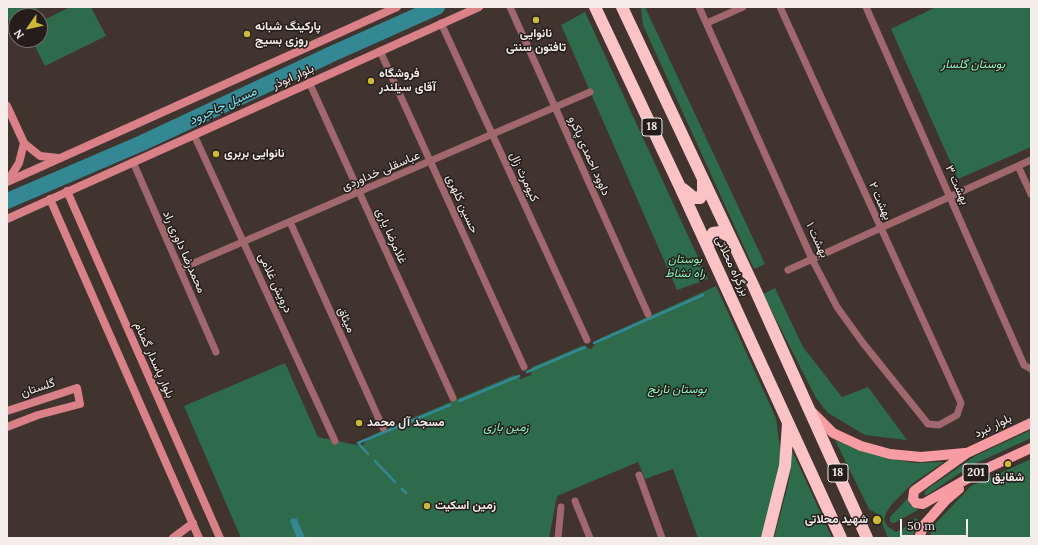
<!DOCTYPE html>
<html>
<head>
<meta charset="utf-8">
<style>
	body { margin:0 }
	#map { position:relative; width:1038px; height:545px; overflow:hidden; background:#41342e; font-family:Lora,serif }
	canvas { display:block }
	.frame { position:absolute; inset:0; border:8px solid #f5ede9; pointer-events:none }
	.north { position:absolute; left:8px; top:8px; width:40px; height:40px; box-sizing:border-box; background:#241d1b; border:1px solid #78706d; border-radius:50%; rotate:236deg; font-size:11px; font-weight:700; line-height:16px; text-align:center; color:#f5ede9 }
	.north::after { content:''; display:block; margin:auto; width:14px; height:18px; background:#cdb938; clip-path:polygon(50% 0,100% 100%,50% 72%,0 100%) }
	.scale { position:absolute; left:900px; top:519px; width:68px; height:18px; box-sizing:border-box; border:2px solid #f5ede9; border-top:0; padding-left:5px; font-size:12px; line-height:14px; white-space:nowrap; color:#f5ede9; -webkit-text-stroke:3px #241d1b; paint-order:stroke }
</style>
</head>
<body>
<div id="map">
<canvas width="1038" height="545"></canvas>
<div class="frame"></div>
<div class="north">N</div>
<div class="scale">50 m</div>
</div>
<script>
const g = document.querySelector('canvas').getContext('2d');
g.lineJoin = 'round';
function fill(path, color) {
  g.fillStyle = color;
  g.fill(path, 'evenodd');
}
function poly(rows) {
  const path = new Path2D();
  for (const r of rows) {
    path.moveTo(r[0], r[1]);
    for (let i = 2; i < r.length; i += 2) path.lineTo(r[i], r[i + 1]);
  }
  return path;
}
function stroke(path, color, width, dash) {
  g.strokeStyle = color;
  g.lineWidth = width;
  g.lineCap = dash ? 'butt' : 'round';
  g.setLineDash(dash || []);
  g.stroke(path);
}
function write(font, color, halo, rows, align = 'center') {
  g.font = font + ' Lora,Vazirmatn,serif';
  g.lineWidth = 3;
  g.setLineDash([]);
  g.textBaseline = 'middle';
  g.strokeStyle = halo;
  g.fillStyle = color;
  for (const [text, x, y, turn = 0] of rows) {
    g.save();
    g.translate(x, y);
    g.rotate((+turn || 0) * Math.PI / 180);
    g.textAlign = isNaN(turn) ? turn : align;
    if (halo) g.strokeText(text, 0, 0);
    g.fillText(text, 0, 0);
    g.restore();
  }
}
const green = poly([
	[7,7,41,7,23,16,16,16,16,20,10,23,7,17],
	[70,7,91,7,106,36,45,66,32,40,40,40,40,22],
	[641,7,645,7,765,264,754,269,643,25],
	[936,7,1031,7,1031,147,958,179,891,29],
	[585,12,708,279,677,290,561,25],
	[716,286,776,418,781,456,780,474,762,538,698,538,673,469,645,479,638,462,557,496,549,538,241,538,184,406,285,363,318,437,361,446,375,434,514,375,521,379,531,375,532,367,582,346,591,349,601,338],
	[775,288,803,347,842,397,868,387,907,440,865,435,828,413,816,398,763,294],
	[1031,430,1031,438,972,465,927,495,924,494,926,490,975,456],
	[835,440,861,451,888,458,915,463,944,462,913,483,892,504,886,513,884,520,887,526,896,532,903,529,914,518,918,519,912,538,888,538,879,515,869,509],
	[791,448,832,538,774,538,788,485,791,467],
	[1031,459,1031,538,928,538,936,523,971,486],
	[908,498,909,504,918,510,894,523,890,522,890,517]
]);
const water = poly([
	[292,518,297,519,305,538,297,538,290,521]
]);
const stream = poly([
	[594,343,703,295],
	[527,372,585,347],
	[459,401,519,376],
	[368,454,358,443,450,405],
	[375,461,395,482],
	[402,489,406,493]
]);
const river = poly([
	[7,201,142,143,334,53,437,7]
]);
const street = poly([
	[510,7,648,314],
	[699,7,812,259,837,307,863,343,928,424,939,425,957,415,961,403,780,7],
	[866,7,1024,365,1031,369],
	[441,23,587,340],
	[707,23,743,7],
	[380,51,524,367],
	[309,82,453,398],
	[194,135,335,441],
	[133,162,216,352],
	[1018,166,1031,194],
	[290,222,383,428],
	[180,269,590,92],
	[788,270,1031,160],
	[639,475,662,538],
	[575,501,590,538],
	[558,538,561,507]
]);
const secondary = poly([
	[7,106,24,143,19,163,7,182],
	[24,143,40,156,59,158],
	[7,182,397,7],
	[67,191,220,538],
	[50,199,199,538],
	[7,219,479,7],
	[7,411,77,388,80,404,38,415,7,427],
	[173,538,193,523]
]);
const primary = poly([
	[812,412,833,433,861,446,890,454,921,457,965,453],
	[1031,423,967,453,914,491,913,499,916,503,923,504,979,472,1031,448],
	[919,538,924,525,946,500,959,489]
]);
const highway = poly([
	[595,7,680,187,841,538],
	[622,7,753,285,867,538],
	[683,189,694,198,700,198,703,192,703,179],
	[708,248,709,239,713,233,721,232,730,237],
	[767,538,785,466,788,424]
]);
const markers = [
	[536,20,4,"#cdb938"],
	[247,34,4,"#cdb938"],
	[371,81,4,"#cdb938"],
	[216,154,4,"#cdb938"],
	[359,423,4,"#cdb938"],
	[1008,464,4,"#cdb938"],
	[427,506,4,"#cdb938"],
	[877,520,5,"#cdb938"]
];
const shields = [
	[652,127,20],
	[838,473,20],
	[976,473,26]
];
const shieldNames = [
	["18",652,127],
	["18",838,473],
	["201",976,473]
];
const poiNames = [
	["پارکینگ شبانه",255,27],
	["روزی بسیج",255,41],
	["نانوایی",536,34,"center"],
	["تافتون سنتی",536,48,"center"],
	["فروشگاه",379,74],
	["آقای سیلندر",379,88],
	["نانوایی بربری",224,154],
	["مسجد آل محمد",367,423],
	["شقایق",1008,478,"center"],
	["زمین اسکیت",435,506],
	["شهید محلاتی",868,520,"right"]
];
const parkNames = [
	["بوستان گلسار",973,65],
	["بوستان",685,260],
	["راه نشاط",685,274],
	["بوستان نارنج",677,390],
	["زمین بازی",506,428]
];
const streetNames = [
	["بلوار ابوذر",293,77,-24],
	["داوود احمدی پاکرو",589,156,66],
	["عباسقلی خداوردی",381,171,-23],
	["کیومرث زال",524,177,65],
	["بهشت ۳",957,185,66],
	["بهشت ۲",880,201,66],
	["حسین کلهری",462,204,66],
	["غلامرضا یاری",391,236,66],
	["بهشت ۱",817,240,65],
	["محمدرضا داوری راد",184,252,66],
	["بزرگراه محلاتی",732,266,65],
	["درویش غلامی",275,283,65],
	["میثاق",346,320,66],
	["بلوار پاسدار گمنام",154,360,66],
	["گلستان",38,388,-18],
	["بلوار نبرد",993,426,-25]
];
const waterNames = [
	["مسیل جاجرود",223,106,-25]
];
fill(green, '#2e6b4b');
fill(water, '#338893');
stroke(stream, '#338893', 2.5);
stroke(river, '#338893', 16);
stroke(street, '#a0676c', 7);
stroke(secondary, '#d98089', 8);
stroke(primary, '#f89ca4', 10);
stroke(highway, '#fbc3c6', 12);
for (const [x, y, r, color] of markers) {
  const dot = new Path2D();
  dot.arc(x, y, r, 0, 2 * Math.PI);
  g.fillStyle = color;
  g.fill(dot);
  stroke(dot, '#241d1b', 1.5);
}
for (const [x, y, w] of shields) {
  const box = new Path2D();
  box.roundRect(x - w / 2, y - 9, w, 18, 3);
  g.fillStyle = '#241d1b';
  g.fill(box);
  stroke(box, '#f5ede9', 1);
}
write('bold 11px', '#f5ede9', null, shieldNames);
write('bold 12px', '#f5ede9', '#241d1b', poiNames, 'left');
write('italic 12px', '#8af8bc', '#241d1b', parkNames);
write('12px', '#f5ede9', '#241d1b', streetNames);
write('italic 13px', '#76e8f7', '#241d1b', waterNames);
</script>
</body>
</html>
